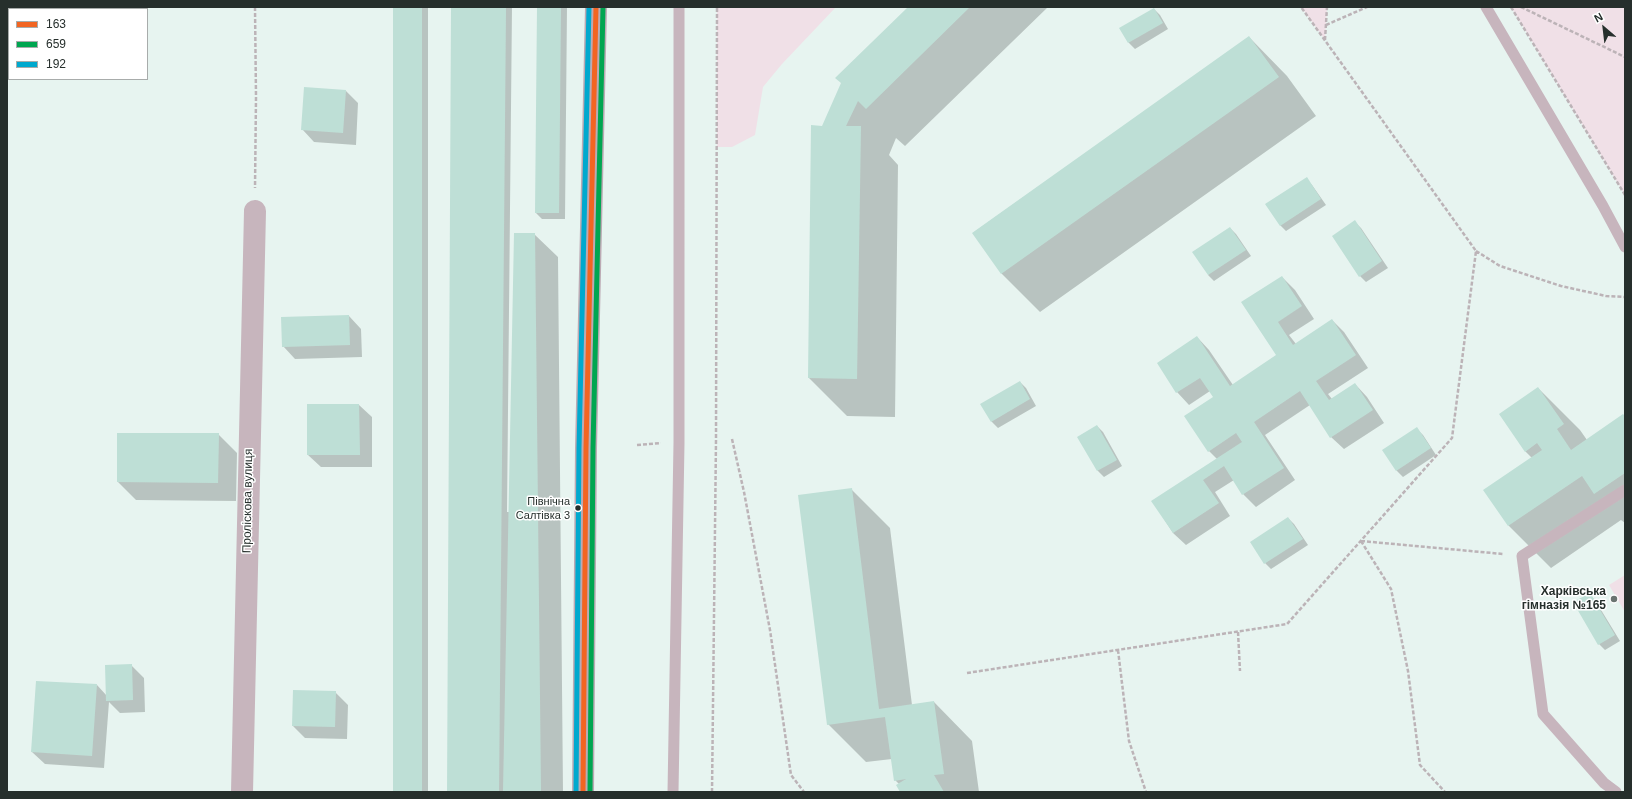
<!DOCTYPE html>
<html>
<head>
<meta charset="utf-8">
<style>
	body { margin:0 }
	#map { position:relative; width:1632px; height:799px; overflow:hidden; background:#e7f4f0; font-family:Helvetica,sans-serif }
	canvas { display:block }
	.frame { position:absolute; inset:0; border:8px solid #262f2c; pointer-events:none }
	.legend { position:absolute; left:8px; top:8px; width:140px; height:72px; box-sizing:border-box; background:#fff; border:1px solid #a8acab; margin:0; padding:5px 7px; list-style:none; font-size:12px; color:#262f2c }
	.legend li { display:flex; align-items:center; gap:8px; height:20px }
	.legend b { width:20px; border:1px solid #a8acab }
	.north { position:absolute; left:1584px; top:8px; width:40px; height:40px; -webkit-text-stroke:3px #fff; paint-order:stroke; rotate:332deg; font-size:11px; font-weight:700; line-height:16px; text-align:center; color:#262f2c }
	.north::after { content:''; display:block; margin:auto; width:14px; height:18px; background:#262f2c; clip-path:polygon(50% 0,100% 100%,50% 72%,0 100%) }
</style>
</head>
<body>
<div id="map">
<canvas width="1632" height="799"></canvas>
<div class="frame"></div>
<ul class="legend">
<li><b style="height:5px;background:#f26522"></b>163</li>
<li><b style="height:5px;background:#00a651"></b>659</li>
<li><b style="height:5px;background:#00a9ce"></b>192</li>
</ul>
<div class="north">N</div>
</div>
<script>
const g = document.querySelector('canvas').getContext('2d');
g.lineJoin = 'round';
function fill(path, color) {
  g.fillStyle = color;
  g.fill(path, 'evenodd');
}
function poly(rows) {
  const path = new Path2D();
  for (const r of rows) {
    path.moveTo(r[0], r[1]);
    for (let i = 2; i < r.length; i += 2) path.lineTo(r[i], r[i + 1]);
  }
  return path;
}
function stroke(path, color, width, dash) {
  g.strokeStyle = color;
  g.lineWidth = width;
  g.lineCap = dash ? 'butt' : 'round';
  g.setLineDash(dash || []);
  g.stroke(path);
}
function write(font, color, halo, rows, align = 'center') {
  g.font = font + ' Helvetica,sans-serif';
  g.lineWidth = 3;
  g.setLineDash([]);
  g.textBaseline = 'middle';
  g.strokeStyle = halo;
  g.fillStyle = color;
  for (const [text, x, y, turn = 0] of rows) {
    g.save();
    g.translate(x, y);
    g.rotate((+turn || 0) * Math.PI / 180);
    g.textAlign = isNaN(turn) ? turn : align;
    if (halo) g.strokeText(text, 0, 0);
    g.fillText(text, 0, 0);
    g.restore();
  }
}
const green = poly([
	[717,7,836,7,782,64,763,87,755,135,732,147,717,147],
	[1301,7,1327,7,1325,40],
	[1511,7,1625,7,1625,195],
	[1625,575,1625,612,1609,585]
]);
const shadow = poly([
	[394,7,428,7,428,792,394,792],
	[452,7,512,7,507,512,509,512,534,234,558,257,563,792,448,792],
	[538,7,567,7,565,219,542,219,536,213],
	[909,7,1048,7,905,146,896,138,889,155,898,165,895,417,847,416,809,378,822,127],
	[1154,9,1160,15,1168,29,1135,49,1129,43,1121,28],
	[1249,37,1287,76,1316,116,1040,312,1002,274,973,233],
	[346,91,358,103,356,145,314,142,302,129],
	[1306,179,1312,185,1326,205,1286,231,1280,225],
	[1355,222,1361,228,1388,268,1366,282,1360,276],
	[1230,228,1236,234,1251,256,1214,281,1208,275],
	[1282,277,1295,290,1314,319,1289,335,1296,344,1332,320,1344,332,1368,368,1328,394,1332,399,1355,384,1367,397,1384,423,1344,449,1331,437,1310,405,1265,435,1295,480,1256,507,1243,494,1234,480,1215,492,1230,516,1186,545,1173,533,1153,502,1217,459,1209,451,1214,398,1210,391,1189,405,1177,392,1197,337,1209,350,1233,385,1278,356,1243,303],
	[349,316,361,329,362,357,295,359,283,346],
	[1020,382,1026,388,1036,406,998,428,992,422,982,404],
	[1538,388,1580,430,1587,440,1625,417,1625,523,1621,520,1551,568,1509,526,1485,491,1532,458,1525,451],
	[308,405,359,405,372,417,372,467,321,467,308,455],
	[1097,426,1103,432,1122,466,1104,477,1098,471,1078,437],
	[1417,429,1423,435,1436,455,1403,477,1397,471,1384,450],
	[218,434,237,453,236,501,136,500,118,482],
	[851,489,890,528,912,705,934,702,972,741,979,792,901,792,899,784,895,780,892,759,866,762,828,724],
	[1288,518,1294,524,1308,545,1271,569,1265,563],
	[1589,594,1595,600,1620,641,1605,650,1599,644],
	[131,665,144,678,145,712,120,713,109,702,104,768,45,764,32,752,97,685,107,696],
	[335,692,348,705,347,739,305,738,293,726]
]);
const building = poly([
	[393,7,422,7,422,792,393,792],
	[451,7,506,7,499,792,447,792],
	[537,7,561,7,559,213,535,213],
	[908,7,970,7,866,109,858,101,846,126,861,126,857,379,808,378,811,125,822,126,841,83,835,78],
	[1154,8,1163,23,1128,43,1119,28],
	[1249,36,1279,77,1001,274,972,233],
	[304,87,346,90,343,133,301,130],
	[1307,177,1321,199,1280,226,1265,204],
	[1355,220,1382,261,1359,277,1332,236],
	[1230,227,1246,250,1208,275,1192,252],
	[514,233,535,233,541,792,503,792],
	[1282,276,1302,306,1278,322,1293,345,1332,319,1356,355,1316,381,1329,400,1355,383,1373,410,1330,438,1300,391,1254,422,1284,468,1242,495,1224,466,1203,480,1219,503,1173,533,1151,501,1242,442,1236,433,1208,452,1184,416,1213,397,1200,378,1176,393,1157,363,1197,336,1230,386,1276,355,1241,302],
	[349,315,350,345,282,347,281,317],
	[1020,381,1030,399,991,422,980,404],
	[1538,387,1564,424,1557,429,1571,450,1623,414,1625,416,1625,473,1594,494,1582,476,1508,526,1483,490,1542,450,1537,443,1525,452,1499,414],
	[307,404,359,404,360,455,307,455],
	[1097,425,1117,460,1097,471,1077,437],
	[1417,427,1431,448,1396,471,1382,450],
	[117,433,219,433,218,483,117,482],
	[852,488,879,709,934,701,944,774,934,775,944,792,900,792,896,785,906,779,894,781,885,717,827,725,798,495],
	[1288,517,1303,539,1264,564,1250,542],
	[1590,593,1615,635,1598,645,1573,602],
	[132,664,133,700,106,701,105,665],
	[36,681,97,684,92,756,31,752],
	[293,690,336,691,335,727,292,726]
]);
const path = poly([
	[255,7,256,97,255,188],
	[1511,7,1625,195],
	[1521,7,1625,57],
	[1326,25,1367,7],
	[1325,40,1327,7],
	[1476,251,1500,266,1561,286,1606,296,1625,297],
	[732,439,744,492,770,630,791,775,804,792],
	[637,445,661,443],
	[1361,541,1391,589,1408,671,1420,765,1445,792],
	[1361,541,1503,554],
	[1238,632,1240,671],
	[1118,650,1129,741,1146,792],
	[967,673,1287,624,1452,438,1476,251,1301,7],
	[712,792,716,440,717,7]
]);
const service = poly([
	[1486,7,1603,206,1625,247],
	[673,792,679,443,679,7],
	[1616,792,1604,783,1543,714,1522,556,1625,490]
]);
const minor = poly([
	[242,792,255,211]
]);
const primary = poly([
	[583,792,586,448,596,7]
]);
const bus1 = poly([
	[583,792,586,448,596,7]
]);
const bus2 = poly([
	[590,792,593,448,603,7]
]);
const bus3 = poly([
	[576,792,579,448,589,7]
]);
const markers = [
	[578,508,3.5,"#262f2c"],
	[1614,599,4,"#6a7471"]
];
const busNames = [
	["Північна",570,502],
	["Салтівка 3",570,516]
];
const streetNames = [
	["Проліскова вулиця",248,501,-89]
];
const poiNames = [
	["Харківська",1606,592],
	["гімназія №165",1606,606]
];
fill(green, '#f0e0e7');
fill(shadow, '#0003');
fill(building, '#bedfd6');
stroke(path, '#bcb3b7', 2.5, [4, 2]);
stroke(service, '#c7b5bd', 11);
stroke(minor, '#c7b5bd', 22);
stroke(primary, '#bcaab4', 22);
stroke(bus1, '#f26522', 5);
stroke(bus2, '#00a651', 5);
stroke(bus3, '#00a9ce', 5);
for (const [x, y, r, color] of markers) {
  const dot = new Path2D();
  dot.arc(x, y, r, 0, 2 * Math.PI);
  g.fillStyle = color;
  g.fill(dot);
  stroke(dot, '#fff', 1.5);
}
write('11px', '#262f2c', '#fff', busNames, 'right');
write('12px', '#262f2c', '#fff', streetNames);
write('bold 12px', '#262f2c', '#fff', poiNames, 'right');
</script>
</body>
</html>
